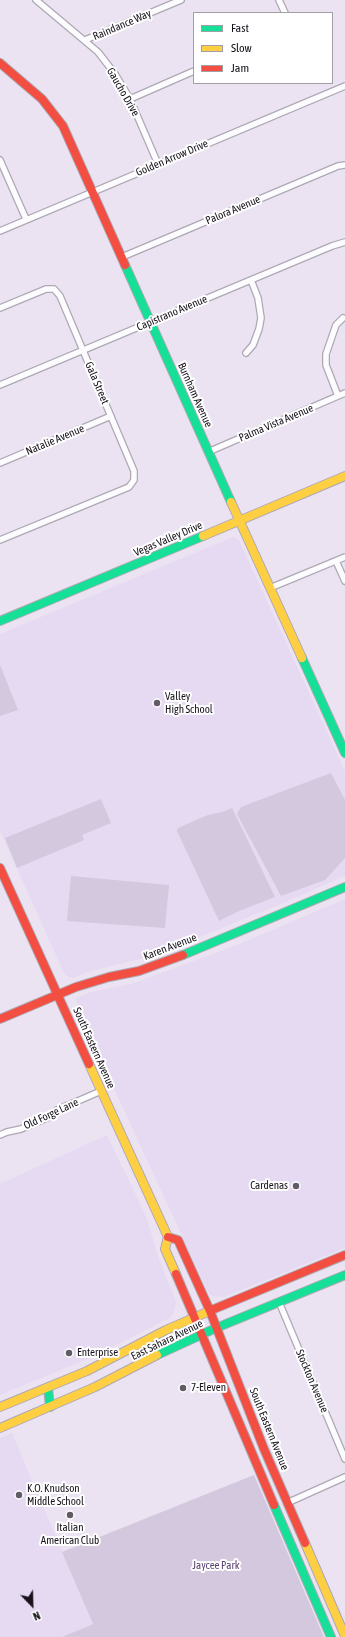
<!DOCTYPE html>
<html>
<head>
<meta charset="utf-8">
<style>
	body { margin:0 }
	#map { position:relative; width:345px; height:1637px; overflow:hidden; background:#ebe3f2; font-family:"Asap Condensed",sans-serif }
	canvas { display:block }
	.legend { position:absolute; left:193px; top:12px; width:140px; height:72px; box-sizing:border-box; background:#fff; border:1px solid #a2a0a4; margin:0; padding:5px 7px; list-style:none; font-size:12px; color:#17121b }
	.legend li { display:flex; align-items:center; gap:8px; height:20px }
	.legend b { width:20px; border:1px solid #a2a0a4 }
	.north { position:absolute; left:12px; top:1585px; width:40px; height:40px; -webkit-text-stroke:3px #fff; paint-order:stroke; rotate:157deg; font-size:11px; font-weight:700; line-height:16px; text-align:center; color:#17121b }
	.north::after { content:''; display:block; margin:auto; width:14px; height:18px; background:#17121b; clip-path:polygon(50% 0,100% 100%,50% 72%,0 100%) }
</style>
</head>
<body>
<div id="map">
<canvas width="345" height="1637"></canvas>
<ul class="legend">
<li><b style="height:5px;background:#16e098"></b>Fast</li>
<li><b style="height:5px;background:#ffcf43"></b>Slow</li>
<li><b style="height:5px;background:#f24e42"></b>Jam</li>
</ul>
<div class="north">N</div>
</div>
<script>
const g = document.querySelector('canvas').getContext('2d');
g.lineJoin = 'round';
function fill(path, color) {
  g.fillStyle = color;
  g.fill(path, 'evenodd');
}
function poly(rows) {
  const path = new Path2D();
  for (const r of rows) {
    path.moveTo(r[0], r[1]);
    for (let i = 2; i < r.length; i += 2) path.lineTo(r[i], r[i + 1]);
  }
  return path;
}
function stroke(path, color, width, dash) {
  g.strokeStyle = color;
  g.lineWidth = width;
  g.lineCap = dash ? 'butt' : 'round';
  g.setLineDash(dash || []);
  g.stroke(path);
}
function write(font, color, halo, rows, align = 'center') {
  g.font = font + ' "Asap Condensed",sans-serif';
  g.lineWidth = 4;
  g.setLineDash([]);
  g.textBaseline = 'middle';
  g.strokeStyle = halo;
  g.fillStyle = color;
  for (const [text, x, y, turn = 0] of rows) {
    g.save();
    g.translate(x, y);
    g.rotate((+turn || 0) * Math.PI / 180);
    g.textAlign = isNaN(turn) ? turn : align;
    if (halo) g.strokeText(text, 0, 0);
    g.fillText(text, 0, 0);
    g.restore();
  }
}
const built = poly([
	[233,537,239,540,345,771,345,876,274,907,152,956,87,972,73,978,67,976,64,973,0,831,0,634],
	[345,899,345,1248,224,1297,212,1296,208,1292,79,1013,76,998,91,992,131,984,237,945],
	[107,1135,146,1216,160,1262,176,1301,175,1310,170,1318,92,1357,0,1395,0,1184],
	[12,1433,93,1624,62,1637,0,1637,0,1438]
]);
const green = poly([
	[0,665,18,710,0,716],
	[331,773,345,800,345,858,325,880,281,896,237,814,241,807],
	[101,799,111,823,82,835,84,840,17,868,5,838],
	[232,808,275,897,239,911,219,921,177,831,178,828,208,815,222,812],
	[71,876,169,885,165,928,67,921],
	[254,1475,324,1637,62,1637,93,1624,62,1552]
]);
const street = poly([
	[36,0,98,52,115,74,130,99,158,164],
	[279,0,285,13],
	[85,40,181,0],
	[130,99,194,71],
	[0,160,26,219],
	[0,231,345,86],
	[122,257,338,166,345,165],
	[0,308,46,289,54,289,60,296,134,471,134,480,129,487,0,540],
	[246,353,253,345,259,329,261,318,258,298,251,280],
	[0,385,332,246,345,242],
	[338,396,326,365,326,354,336,325,343,318],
	[208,452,345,393],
	[0,463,111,416],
	[336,561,345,581],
	[270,588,345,557],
	[0,1135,7,1132,21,1129,49,1117,57,1110,101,1091],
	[279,1302,345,1459],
	[287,1503,345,1477]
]);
const fast = poly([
	[125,265,231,502],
	[0,621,203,536],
	[302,658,345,753],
	[183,955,345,887],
	[157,1355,216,1328,345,1275],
	[48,1388,50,1407],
	[274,1505,331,1637]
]);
const slow = poly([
	[231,502,302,658],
	[203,536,345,476],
	[89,1064,168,1237,165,1249,176,1274],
	[0,1407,87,1371,166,1330,214,1309],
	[0,1428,95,1387,157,1355],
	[305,1543,345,1636]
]);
const jam = poly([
	[0,63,42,99,63,126,125,265],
	[0,868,89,1064],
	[0,1019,76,987,109,977,139,971,183,955],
	[168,1237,178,1240,210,1311,264,1449,305,1543],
	[176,1274,274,1505],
	[214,1309,345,1255]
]);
const markers = [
	[157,703,4,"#615b66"],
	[296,1186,4,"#615b66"],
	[69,1353,4,"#615b66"],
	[183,1388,4,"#615b66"],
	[19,1495,4,"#615b66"],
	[70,1515,4,"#615b66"]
];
const streetNames = [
	["Raindance Way",122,25,-23],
	["Gaucho Drive",123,92,60],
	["Golden Arrow Drive",172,158,-23],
	["Palora Avenue",233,210,-23],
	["Capistrano Avenue",172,313,-23],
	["Gala Street",97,383,67],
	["Burnham Avenue",195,395,66],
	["Palma Vista Avenue",276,423,-23],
	["Natalie Avenue",55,440,-23],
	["Vegas Valley Drive",168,539,-23],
	["Karen Avenue",170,947,-21],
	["South Eastern Avenue",94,1048,66],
	["Old Forge Lane",51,1114,-25],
	["East Sahara Avenue",167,1340,-26],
	["Stockton Avenue",312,1381,67],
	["South Eastern Avenue",269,1429,68]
];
const poiNames = [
	["Valley",165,697],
	["High School",165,710],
	["Cardenas",288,1186,"right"],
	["Enterprise",77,1353],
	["7-Eleven",191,1388],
	["K.O. Knudson",27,1489],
	["Middle School",27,1502],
	["Italian",70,1528,"center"],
	["American Club",70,1541,"center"]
];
const parkNames = [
	["Jaycee Park",216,1566]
];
fill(built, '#e6d9f2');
fill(green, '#d3c8de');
stroke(street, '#aea8b4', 8);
stroke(fast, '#aea8b4', 10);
stroke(slow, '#aea8b4', 10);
stroke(jam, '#aea8b4', 10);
stroke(street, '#fcfbfd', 5.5);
stroke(fast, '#16e098', 8);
stroke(slow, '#ffcf43', 8);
stroke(jam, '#f24e42', 8);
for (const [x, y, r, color] of markers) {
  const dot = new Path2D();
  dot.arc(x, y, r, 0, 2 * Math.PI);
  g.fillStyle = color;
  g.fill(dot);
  stroke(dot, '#fff', 1.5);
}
write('11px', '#17121b', '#fff', streetNames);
write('11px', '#17121b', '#fff', poiNames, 'left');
write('11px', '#593e6e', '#fff', parkNames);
</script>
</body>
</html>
